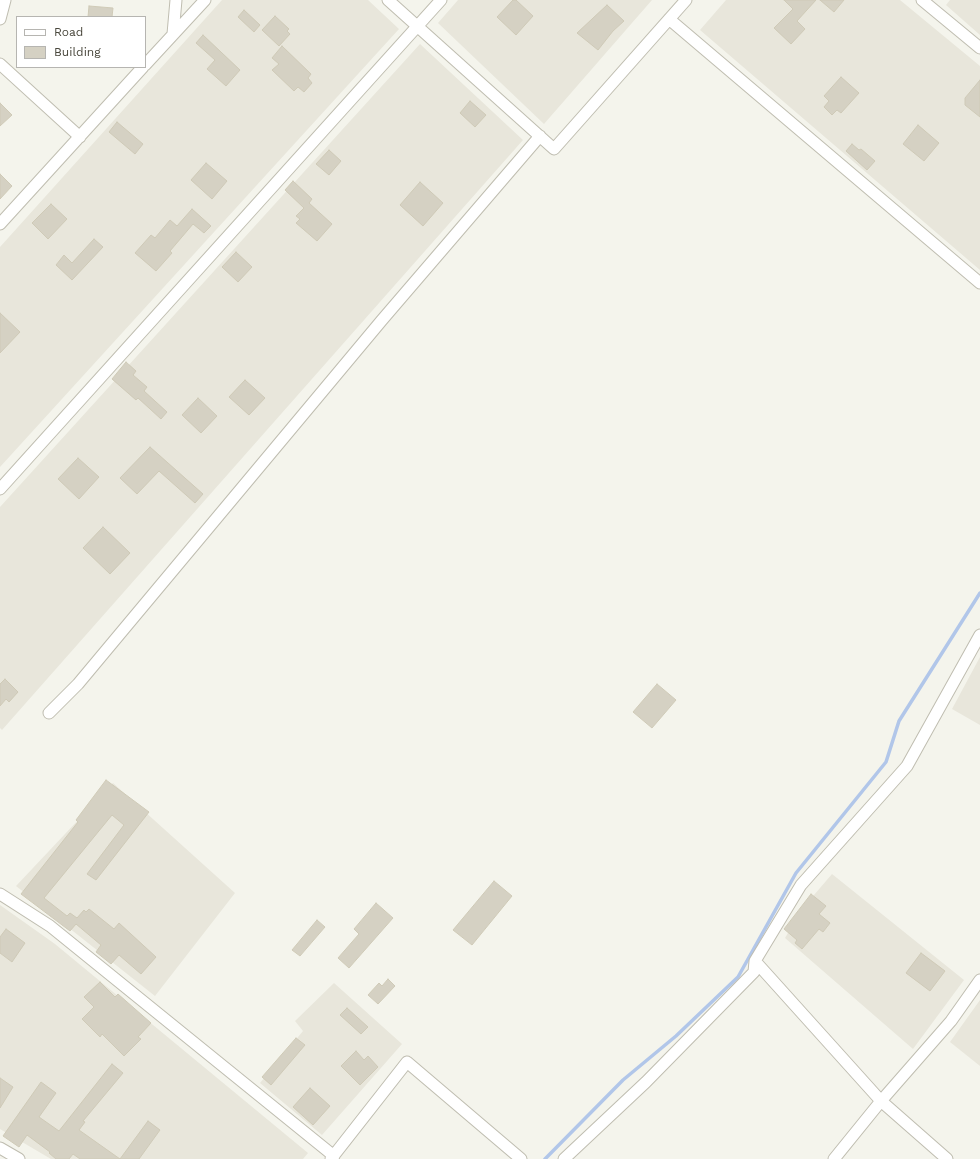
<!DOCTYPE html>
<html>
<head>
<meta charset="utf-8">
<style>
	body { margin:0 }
	#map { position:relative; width:980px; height:1159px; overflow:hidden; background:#f4f4ec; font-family:"Work Sans",sans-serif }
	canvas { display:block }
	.legend { position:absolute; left:16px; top:16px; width:130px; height:52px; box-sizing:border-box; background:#fff; border:1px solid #b6b5b1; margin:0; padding:5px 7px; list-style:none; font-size:12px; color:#48463b }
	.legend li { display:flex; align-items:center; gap:8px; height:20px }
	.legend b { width:20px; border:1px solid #b6b5b1 }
</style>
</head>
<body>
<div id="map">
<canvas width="980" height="1159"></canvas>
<ul class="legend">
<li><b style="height:5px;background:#fff"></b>Road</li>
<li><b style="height:11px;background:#d5d1c3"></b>Building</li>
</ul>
</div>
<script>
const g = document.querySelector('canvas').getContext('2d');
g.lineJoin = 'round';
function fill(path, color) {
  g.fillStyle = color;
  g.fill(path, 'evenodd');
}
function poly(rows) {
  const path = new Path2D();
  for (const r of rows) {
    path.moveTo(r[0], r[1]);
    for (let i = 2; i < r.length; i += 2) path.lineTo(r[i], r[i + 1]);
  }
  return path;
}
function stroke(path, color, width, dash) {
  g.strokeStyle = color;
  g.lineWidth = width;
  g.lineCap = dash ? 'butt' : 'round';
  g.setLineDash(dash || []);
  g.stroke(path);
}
const residential = poly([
	[222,0,368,0,399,29,0,467,0,247],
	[458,0,652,0,544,124,438,23],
	[726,0,900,0,980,66,980,270,700,30],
	[950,0,980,0,980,35,946,5],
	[420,44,523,140,2,730,0,728,0,507],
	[980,657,980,725,952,709],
	[113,783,235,893,155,996,16,886],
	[832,874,964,980,913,1049,785,938,802,909],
	[0,905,55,944,308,1153,303,1159,51,1159,0,1129],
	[334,983,402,1044,322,1135,260,1083,303,1031,295,1021],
	[980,1000,980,1066,950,1042]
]);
const stream = poly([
	[545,1159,623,1080,676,1036,738,977,796,873,886,762,899,721,980,593]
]);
const building = poly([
	[513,0,516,0,533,16,516,35,497,17,513,0],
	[784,0,816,0,797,21,805,29,791,44,774,28,793,9,784,0],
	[820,0,844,0,834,12,820,0],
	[607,5,624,21,613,31,598,50,577,33,607,5],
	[89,6,113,8,112,17,88,17,89,6],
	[244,10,260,25,254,32,238,17,244,10],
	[275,16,289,29,287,31,290,34,279,46,262,30,275,16],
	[203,35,240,70,226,86,207,69,215,60,196,43,203,35],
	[282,46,311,74,308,78,312,83,304,92,298,87,294,91,272,70,279,64,272,58,282,46],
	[841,77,859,93,841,113,837,110,832,115,824,107,829,101,824,96,841,77],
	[980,80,980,117,965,105,965,98,980,80],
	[470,101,486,115,475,127,460,113,470,101],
	[0,103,12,115,0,126,0,103],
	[117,122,143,144,135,154,109,132,117,122],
	[918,125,939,143,924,161,903,144,918,125],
	[852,144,859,150,861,149,875,161,867,170,846,151,852,144],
	[329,150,341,161,329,175,316,164,329,150],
	[206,163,227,181,212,199,191,180,206,163],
	[0,174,12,186,0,199,0,174],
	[293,181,312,199,309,203,332,224,317,241,296,223,300,219,296,216,304,208,285,190,293,181],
	[420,182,443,203,423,226,400,205,420,182],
	[51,204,67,219,48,239,32,223,51,204],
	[192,209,211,226,204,233,193,224,170,251,172,253,156,271,135,253,151,235,155,238,170,220,177,226,192,209],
	[94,239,103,247,72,280,56,265,64,255,72,263,94,239],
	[236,252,252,267,238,282,222,267,236,252],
	[0,313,20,332,0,353,0,313],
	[126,362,136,371,133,375,147,387,144,391,167,412,161,419,138,398,136,400,112,379,126,362],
	[245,380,265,398,249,415,229,397,245,380],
	[198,398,217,416,201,433,182,415,198,398],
	[150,447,203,494,195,503,159,471,137,494,120,478,150,447],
	[78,458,99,477,79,499,58,479,78,458],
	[103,527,130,553,110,574,83,548,103,527],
	[5,679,18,692,9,702,6,699,0,706,0,684,5,679],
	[657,684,676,700,652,728,633,712,657,684],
	[106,780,149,812,96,880,87,874,124,825,112,815,44,898,67,916,70,913,77,918,84,910,86,912,89,909,114,929,119,923,156,957,141,974,119,955,111,964,96,952,101,945,76,924,70,931,21,894,78,822,76,820,106,780],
	[494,881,512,896,472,945,453,930,494,881],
	[811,894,826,906,819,914,830,923,823,932,819,929,802,949,795,943,797,940,784,929,811,894],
	[376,903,393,918,349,968,338,958,359,934,354,929,376,903],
	[317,920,325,927,300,956,292,950,317,920],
	[6,929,25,943,12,962,0,953,0,937,6,929],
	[921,953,945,971,930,991,906,973,921,953],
	[388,979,395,986,378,1004,368,995,379,983,382,986,388,979],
	[100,982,115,997,118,994,151,1023,138,1037,141,1039,124,1056,102,1034,100,1037,82,1019,94,1007,84,997,100,982],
	[347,1008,368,1027,361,1034,340,1015,347,1008],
	[296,1038,305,1045,271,1085,262,1077,296,1038],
	[356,1051,364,1060,368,1056,378,1067,360,1085,341,1066,356,1051],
	[112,1064,123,1073,83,1121,85,1122,79,1130,120,1159,80,1159,73,1154,69,1159,56,1159,49,1153,50,1152,27,1135,19,1147,3,1136,41,1082,56,1093,39,1117,59,1131,112,1064],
	[0,1078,13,1087,0,1108,0,1078],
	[310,1088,330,1106,313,1125,293,1107,310,1088],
	[148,1121,160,1130,139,1159,120,1159,148,1121]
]);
const minor = poly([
	[388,0,554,149,686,0],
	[922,0,980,48],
	[0,19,5,0],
	[669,19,980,283],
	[173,34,176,0],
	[0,64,80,137],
	[145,65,205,0],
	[0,224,143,67],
	[0,489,441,0],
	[49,713,78,684,382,320,540,136],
	[0,894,50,926,334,1156],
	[755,961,881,1101,947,1159],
	[0,1148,19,1159],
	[331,1159,407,1062,521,1159],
	[564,1159,646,1082,754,972,755,961,801,885,907,766,980,635],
	[834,1159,881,1101,951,1021,980,980]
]);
fill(residential, '#e8e6db');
stroke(stream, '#b1c6e9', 3.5);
fill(building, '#d5d1c3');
stroke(building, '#cfcab7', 1);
stroke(minor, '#bfbdb0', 13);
stroke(minor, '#fff', 11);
</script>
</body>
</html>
